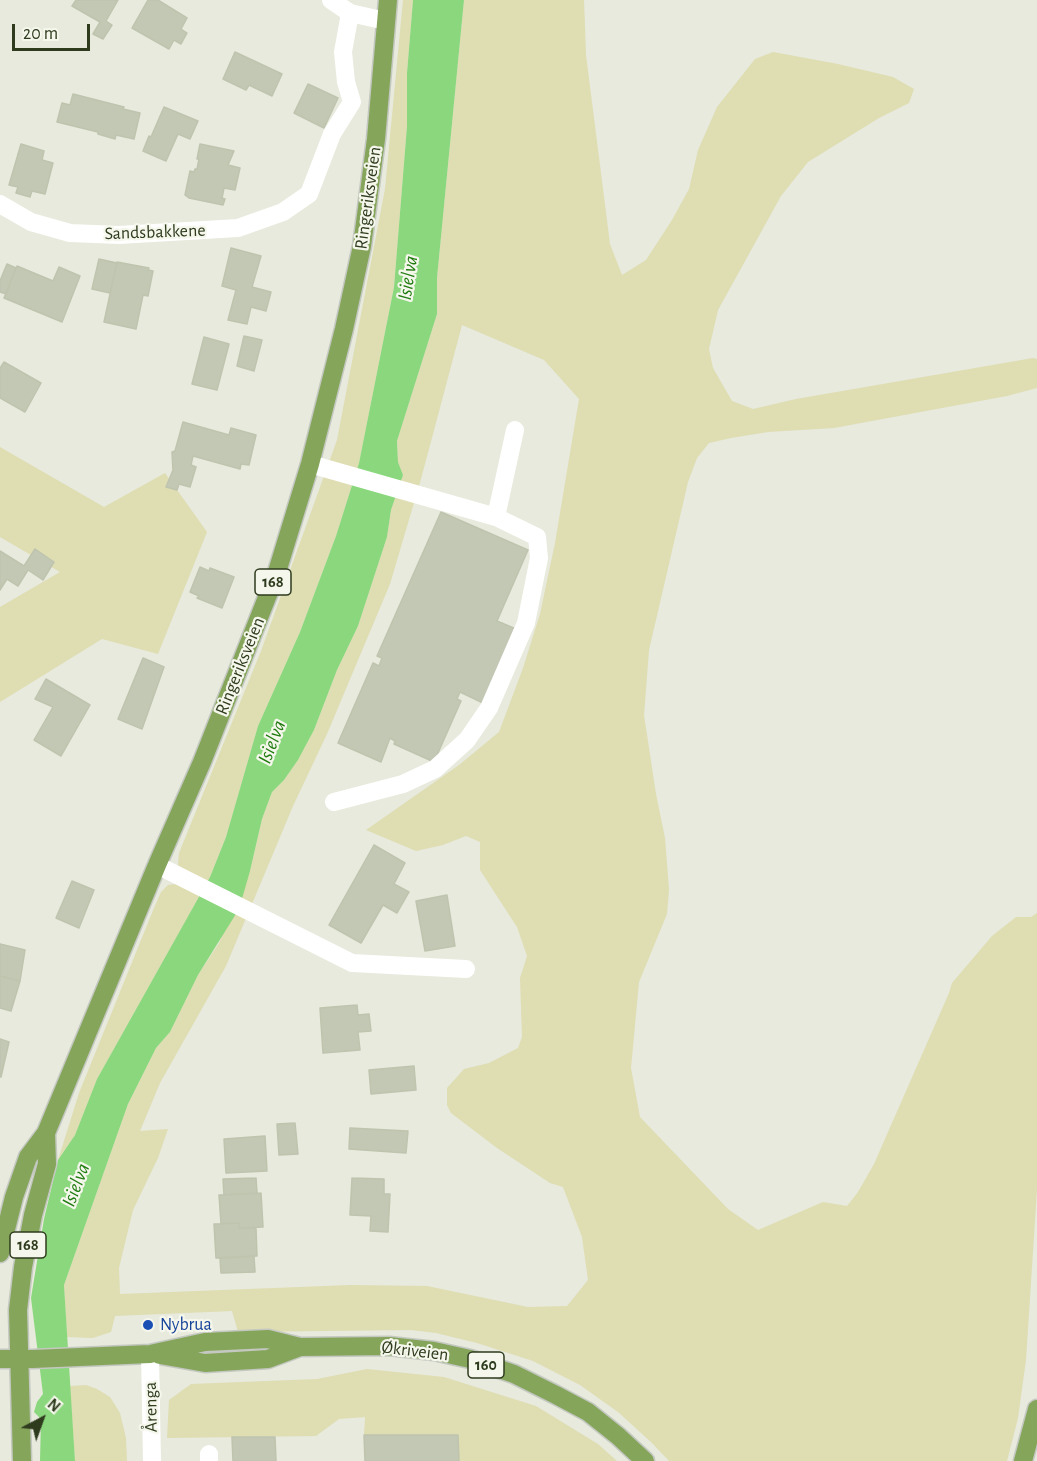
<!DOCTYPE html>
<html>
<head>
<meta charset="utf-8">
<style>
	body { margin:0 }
	#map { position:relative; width:1037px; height:1461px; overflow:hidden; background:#e7eadc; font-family:"Alegreya Sans",sans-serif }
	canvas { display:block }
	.north { position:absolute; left:12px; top:1389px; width:60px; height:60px; -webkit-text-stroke:4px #f5f7ec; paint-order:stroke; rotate:41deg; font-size:16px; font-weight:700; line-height:24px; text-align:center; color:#2e3b1d }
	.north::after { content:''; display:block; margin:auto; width:21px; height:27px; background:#2e3b1d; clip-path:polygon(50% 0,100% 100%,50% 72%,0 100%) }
	.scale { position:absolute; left:12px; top:24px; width:78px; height:27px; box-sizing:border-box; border:3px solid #2e3b1d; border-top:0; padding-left:8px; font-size:18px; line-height:21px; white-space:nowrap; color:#2e3b1d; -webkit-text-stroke:4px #f5f7ec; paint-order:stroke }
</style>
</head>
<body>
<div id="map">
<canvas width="1037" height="1461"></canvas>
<div class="north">N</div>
<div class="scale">20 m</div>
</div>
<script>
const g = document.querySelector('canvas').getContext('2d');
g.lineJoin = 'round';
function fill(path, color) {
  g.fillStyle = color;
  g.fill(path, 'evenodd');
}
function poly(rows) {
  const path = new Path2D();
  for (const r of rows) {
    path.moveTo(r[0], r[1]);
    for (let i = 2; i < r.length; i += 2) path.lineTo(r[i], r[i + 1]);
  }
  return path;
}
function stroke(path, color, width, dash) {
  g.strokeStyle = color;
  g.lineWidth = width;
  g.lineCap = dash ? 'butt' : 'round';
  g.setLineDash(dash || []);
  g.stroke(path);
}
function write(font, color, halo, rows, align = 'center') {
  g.font = font + ' "Alegreya Sans",sans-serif';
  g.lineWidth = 4.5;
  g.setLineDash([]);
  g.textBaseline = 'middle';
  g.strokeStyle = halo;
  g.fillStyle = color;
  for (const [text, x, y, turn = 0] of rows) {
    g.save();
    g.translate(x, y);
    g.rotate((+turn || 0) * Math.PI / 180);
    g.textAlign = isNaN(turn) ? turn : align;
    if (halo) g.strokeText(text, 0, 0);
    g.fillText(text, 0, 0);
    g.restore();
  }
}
const green = poly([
	[403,0,413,0,407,73,407,126,394,287,359,463,336,536,300,632,258,726,226,837,210,877,97,1079,75,1135,58,1160,79,1093,154,908,161,892,168,885,176,884,179,853,261,651,337,440,385,189],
	[464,0,584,0,586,55,610,244,622,275,646,260,672,220,689,189,698,150,717,107,755,59,773,52,838,64,893,77,914,89,909,103,879,118,808,162,781,196,718,310,709,349,713,368,732,401,753,409,796,399,1033,358,1037,359,1037,388,1007,396,834,428,768,432,731,438,709,443,697,458,688,482,649,650,644,715,656,794,665,838,669,890,667,914,639,982,631,1068,640,1117,728,1209,758,1230,823,1202,847,1206,858,1192,874,1164,949,993,952,983,992,936,1016,917,1031,917,1037,913,1037,1189,1026,1360,1018,1418,1007,1461,669,1461,652,1443,618,1412,580,1385,533,1361,477,1343,436,1333,411,1330,238,1332,232,1311,115,1316,111,1332,93,1338,67,1337,64,1285,128,1104,156,1048,170,1032,198,975,219,943,250,871,262,819,272,792,284,780,298,760,314,730,337,670,358,626,387,537,391,510,403,475,398,462,397,441,437,314,437,278],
	[462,325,544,360,579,399,555,543,540,614,523,668,499,732,459,765,366,830,416,851,443,845,466,836,480,842,480,870,517,927,527,956,520,978,522,1037,518,1048,489,1063,464,1069,447,1088,447,1105,451,1113,497,1148,550,1183,563,1187,582,1237,588,1280,567,1306,528,1307,427,1286,351,1285,120,1294,119,1268,133,1210,158,1158,168,1129,140,1131,160,1083,226,966,293,806,327,734,390,584,421,479],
	[0,447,104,507,165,473,207,532,158,654,102,639,0,702,0,607,60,572,0,537],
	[367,1369,444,1377,536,1406,598,1444,617,1461,459,1461,458,1435,364,1435,365,1417,339,1419,316,1436,167,1438,169,1400,191,1384,317,1379],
	[86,1385,97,1389,110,1397,120,1413,126,1438,127,1461,75,1461,70,1386]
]);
const water = poly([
	[413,0,464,0,437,278,437,314,397,441,398,462,403,475,391,510,387,537,358,626,337,670,314,730,298,760,284,780,272,792,262,819,250,871,239,909,198,975,170,1032,156,1048,128,1104,64,1285,75,1461,40,1461,41,1419,34,1412,37,1402,43,1394,31,1298,44,1219,58,1160,75,1135,97,1079,210,877,226,837,258,726,300,632,336,536,359,463,394,287,407,126,407,73]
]);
const building = poly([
	[76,0,118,0,106,21,112,25,103,39,93,34,100,22,72,6,76,0],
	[148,0,158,0,187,18,181,29,187,33,181,44,174,40,169,49,132,28,148,0],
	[235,52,282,74,272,96,249,85,246,90,223,79,235,52],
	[308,84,338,98,324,128,294,113,308,84],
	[73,94,124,107,123,109,140,113,134,139,116,135,115,139,98,134,98,132,57,122,62,103,70,105,73,94],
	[164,107,198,121,190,139,178,134,166,161,143,151,149,136,151,137,164,107],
	[21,144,44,151,42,160,53,163,45,194,32,191,30,197,16,193,18,187,9,185,21,144],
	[200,144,234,151,228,165,240,168,235,190,224,188,222,198,225,199,223,205,189,198,185,195,190,171,194,172,195,169,197,169,199,159,197,159,200,144],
	[231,248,261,256,252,287,271,292,266,311,251,307,247,324,228,320,236,290,222,286,231,248],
	[99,259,117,263,110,293,92,289,99,259],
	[117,262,149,268,148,270,153,271,148,296,143,295,136,329,104,322,117,262],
	[7,264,16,268,6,294,0,292,0,281,7,264],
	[17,266,53,281,59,267,80,276,62,322,4,298,17,266],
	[244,336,262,340,254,371,237,366,244,336],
	[204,337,229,344,217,390,192,384,204,337],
	[4,362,41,383,25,412,0,398,0,368,4,362],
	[183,422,229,435,231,428,256,435,249,465,241,464,240,469,193,456,191,465,196,467,190,487,179,484,177,490,166,487,173,470,172,452,175,451,183,422],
	[441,512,528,550,497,621,516,629,483,703,460,692,457,699,461,701,434,762,394,744,395,741,390,738,381,762,338,743,373,663,379,666,382,658,377,656,441,512],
	[35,549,54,562,43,580,28,570,18,586,7,579,0,590,0,551,24,566,35,549],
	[200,567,209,571,210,568,234,577,222,608,197,598,199,596,190,592,200,567],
	[143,658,164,667,142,729,118,719,143,658],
	[46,679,90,705,61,756,34,740,53,707,35,699,46,679],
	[374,845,405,863,394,884,409,892,397,913,383,905,361,943,329,925,374,845],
	[72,881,94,890,79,928,56,918,72,881],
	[447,895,455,946,425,951,416,901,447,895],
	[0,944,25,950,20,981,0,976,0,944],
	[0,976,20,981,11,1011,0,1008,0,976],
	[357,1005,358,1015,369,1014,371,1031,358,1032,360,1050,323,1053,320,1008,357,1005],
	[0,1039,9,1042,1,1077,0,1077,0,1039],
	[414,1066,416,1090,371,1094,369,1070,414,1066],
	[295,1123,298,1154,279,1155,277,1124,295,1123],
	[350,1128,408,1131,406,1153,349,1149,350,1128],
	[265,1136,267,1171,226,1173,224,1139,265,1136],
	[256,1178,257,1193,224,1195,223,1179,256,1178],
	[352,1178,384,1179,384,1194,390,1194,388,1232,370,1231,371,1216,350,1215,352,1178],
	[261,1193,263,1227,239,1228,239,1223,221,1224,219,1195,261,1193],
	[239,1223,239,1228,256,1228,257,1256,216,1258,214,1224,239,1223],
	[254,1256,255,1272,221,1273,220,1258,254,1256],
	[364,1435,458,1435,459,1461,365,1461,364,1435],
	[232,1437,275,1437,276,1461,233,1461,232,1437]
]);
const minor = poly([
	[331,0,350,13,386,21],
	[0,204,31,222,70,233,119,235,238,228,283,212,309,194,332,134,352,102,346,82,343,52,350,13],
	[310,464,496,517,537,537,539,558,526,623,489,708,467,740,435,769,403,784,334,802],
	[496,517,515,430],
	[157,865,352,963,466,969],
	[150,1354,152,1461],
	[209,1454,209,1461]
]);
const major = poly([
	[0,1253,14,1197,28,1157,46,1133,157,865,202,762,277,572,310,464,344,329,362,246,376,139,388,0],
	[160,1355,205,1363,268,1359,300,1347],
	[0,1359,33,1359,150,1354,205,1342,268,1339,300,1347,389,1346,434,1351,470,1359,514,1374,556,1395,588,1412,618,1436,645,1461],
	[22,1461,18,1310,23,1267,33,1215,47,1164,46,1133],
	[1023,1461,1037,1409]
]);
const markers = [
	[148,1325,6,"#1a4fb4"]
];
const shields = [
	[273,582,36],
	[28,1245,36],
	[486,1365,36]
];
const shieldNames = [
	["168",273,582],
	["168",28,1245],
	["160",486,1365]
];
const streetNames = [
	["Ringeriksveien",368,198,-82],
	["Sandsbakkene",155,232,-2],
	["Ringeriksveien",240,666,-68],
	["Økriveien",415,1351,7],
	["Årenga",151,1407,-91]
];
const transitNames = [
	["Nybrua",160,1325]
];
const waterNames = [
	["Isielva",408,278,-81],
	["Isielva",272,742,-69],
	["Isielva",76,1185,-69]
];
fill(green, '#dfddb2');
fill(water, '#8bd77d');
fill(building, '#c3c8b4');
stroke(building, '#bec4ae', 1.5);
stroke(major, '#c4c8c0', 21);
stroke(minor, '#fff', 18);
stroke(major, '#85a55b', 18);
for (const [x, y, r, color] of markers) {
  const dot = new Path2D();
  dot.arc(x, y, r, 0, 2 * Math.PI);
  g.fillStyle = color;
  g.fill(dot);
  stroke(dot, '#f5f7ec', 2);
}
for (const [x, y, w] of shields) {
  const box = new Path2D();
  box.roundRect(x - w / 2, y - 13, w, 26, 4.5);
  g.fillStyle = '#f5f7ec';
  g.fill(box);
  stroke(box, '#2e3b1d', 1.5);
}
write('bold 16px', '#2e3b1d', null, shieldNames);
write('18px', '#2e3b1d', '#f5f7ec', streetNames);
write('18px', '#164399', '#f5f7ec', transitNames, 'left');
write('italic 20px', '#207c11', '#f5f7ec', waterNames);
</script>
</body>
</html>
